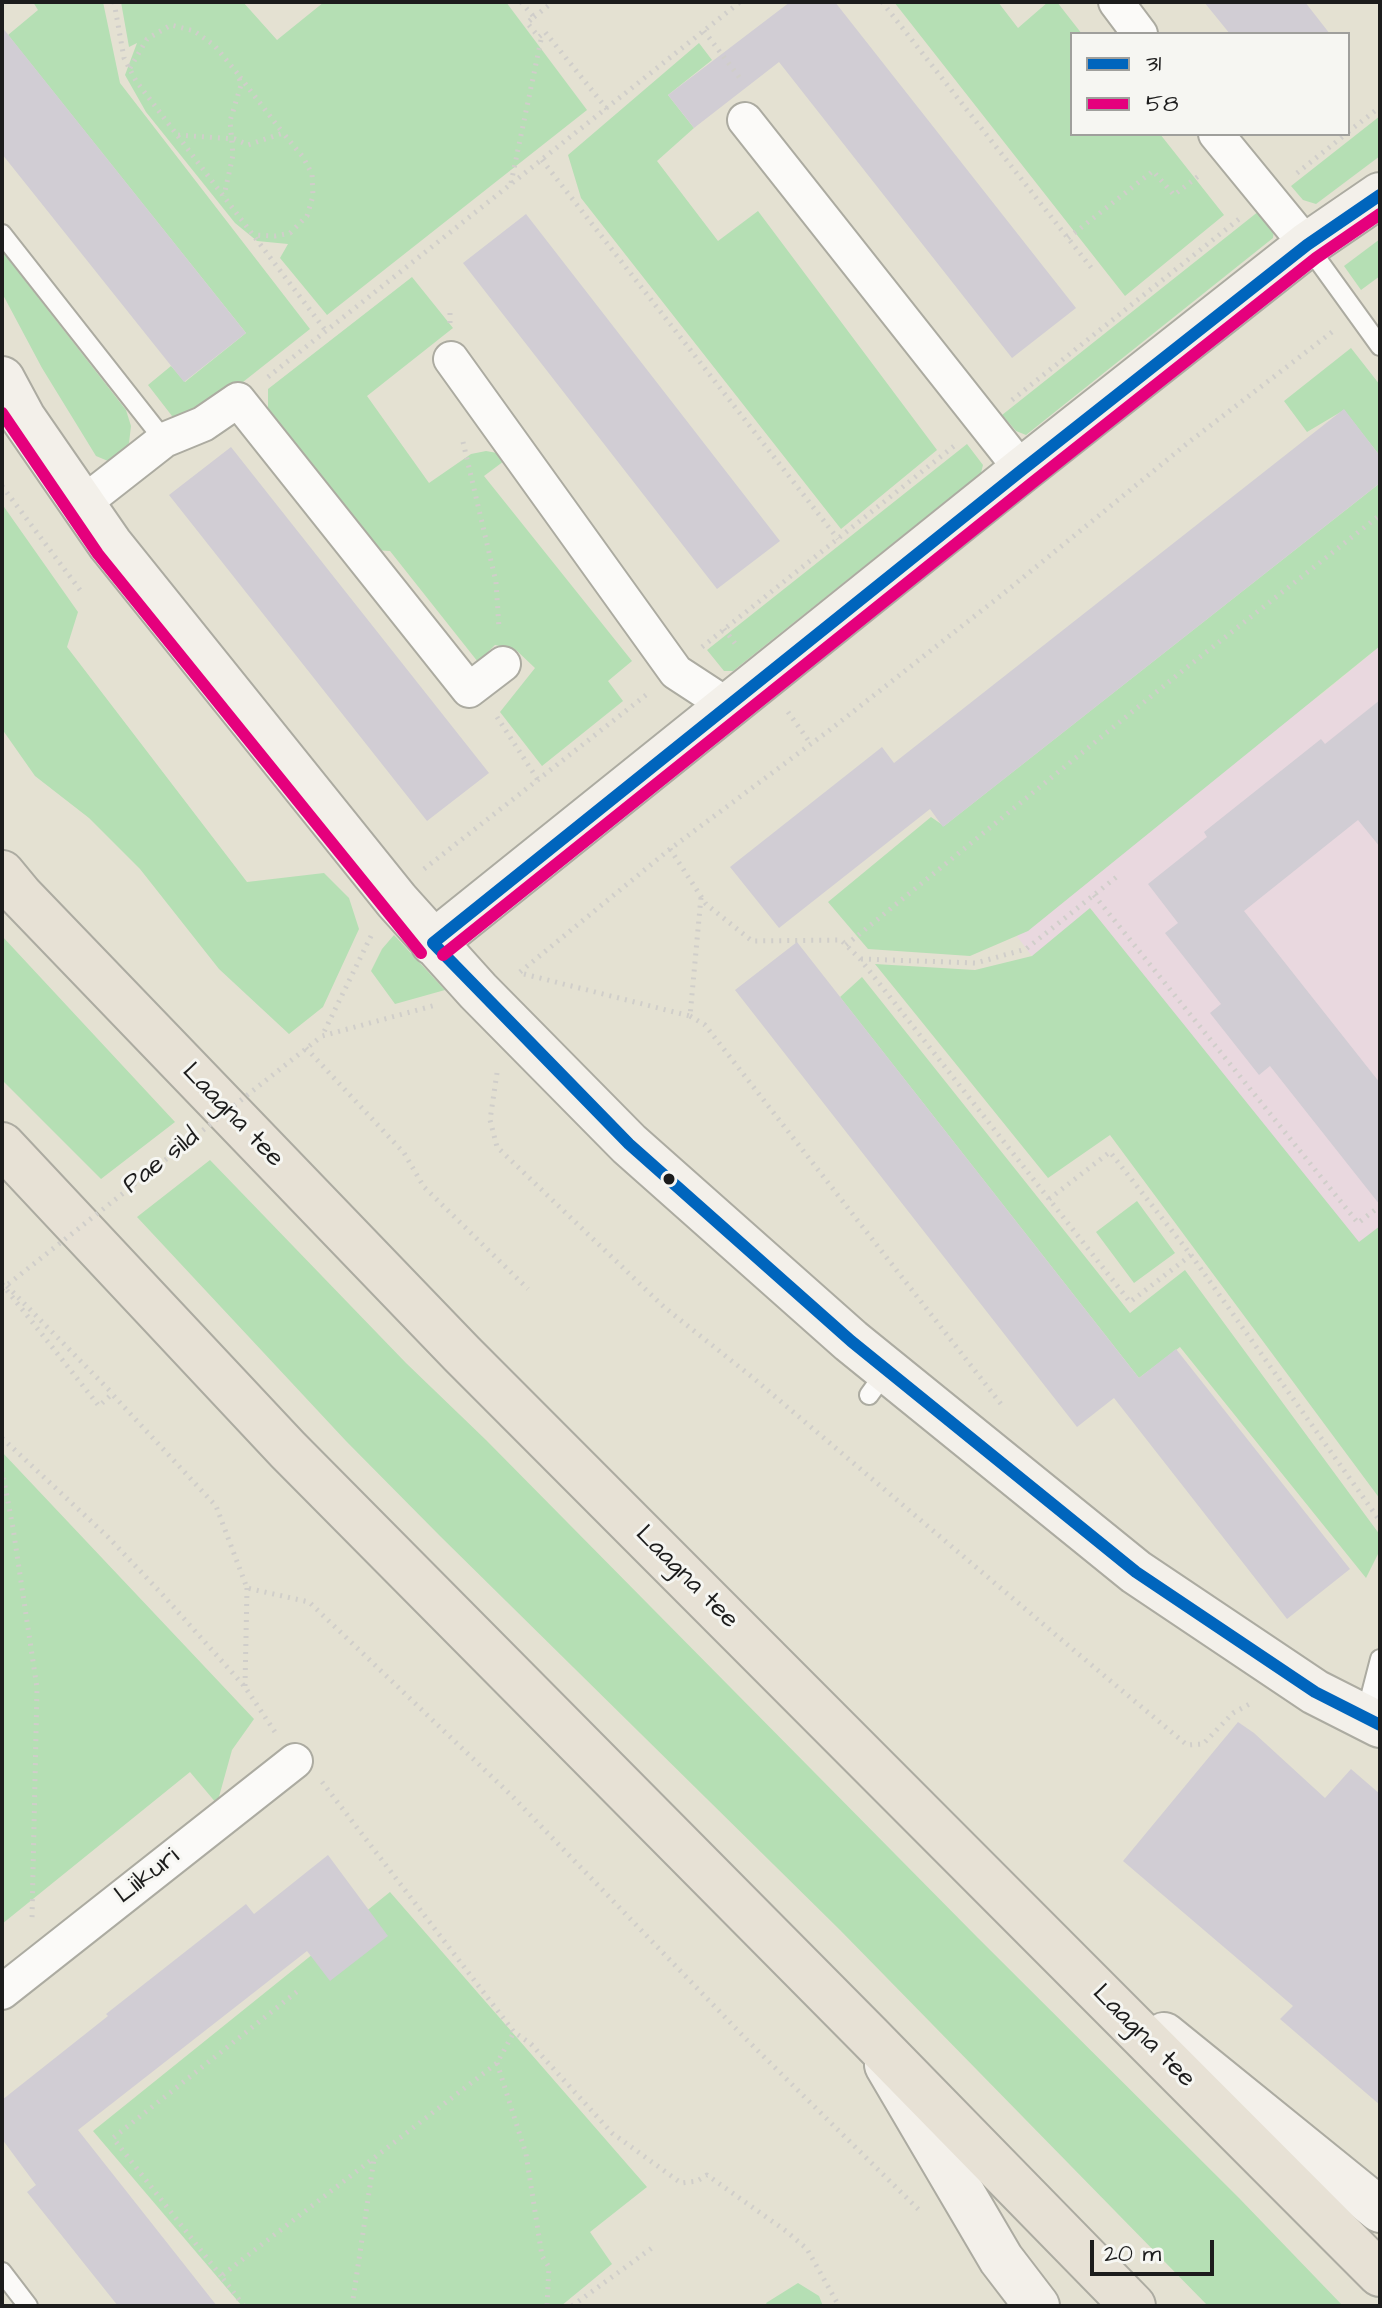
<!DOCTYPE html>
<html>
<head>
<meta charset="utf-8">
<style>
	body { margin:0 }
	#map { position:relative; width:1382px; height:2308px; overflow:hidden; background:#e4e1d2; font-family:"Architects Daughter",sans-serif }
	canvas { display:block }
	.frame { position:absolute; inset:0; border:4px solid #1c1c1c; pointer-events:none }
	.legend { position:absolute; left:1070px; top:32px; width:280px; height:104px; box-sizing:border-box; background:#f6f6f2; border:2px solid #9f9f9c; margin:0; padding:10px 14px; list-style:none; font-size:24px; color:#1c1c1c }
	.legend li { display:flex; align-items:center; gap:16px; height:40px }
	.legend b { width:40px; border:2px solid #9f9f9c }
	.scale { position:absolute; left:1090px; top:2240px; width:124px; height:36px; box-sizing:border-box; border:4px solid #1c1c1c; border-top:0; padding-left:10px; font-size:24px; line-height:28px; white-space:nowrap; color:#1c1c1c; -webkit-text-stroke:6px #f6f6f2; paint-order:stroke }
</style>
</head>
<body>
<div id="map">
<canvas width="1382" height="2308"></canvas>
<div class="frame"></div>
<ul class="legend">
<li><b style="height:10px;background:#0065bd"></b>31</li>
<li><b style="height:10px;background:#e5007d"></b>58</li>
</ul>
<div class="scale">20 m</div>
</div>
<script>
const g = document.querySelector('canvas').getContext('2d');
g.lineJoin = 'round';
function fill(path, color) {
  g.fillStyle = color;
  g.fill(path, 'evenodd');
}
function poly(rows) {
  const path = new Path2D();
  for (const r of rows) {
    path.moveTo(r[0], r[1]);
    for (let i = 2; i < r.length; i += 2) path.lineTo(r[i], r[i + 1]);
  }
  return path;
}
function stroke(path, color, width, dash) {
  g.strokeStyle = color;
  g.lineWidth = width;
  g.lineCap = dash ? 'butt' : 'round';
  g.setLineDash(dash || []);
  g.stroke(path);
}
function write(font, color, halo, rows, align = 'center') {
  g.font = font + ' "Architects Daughter",sans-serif';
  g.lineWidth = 6;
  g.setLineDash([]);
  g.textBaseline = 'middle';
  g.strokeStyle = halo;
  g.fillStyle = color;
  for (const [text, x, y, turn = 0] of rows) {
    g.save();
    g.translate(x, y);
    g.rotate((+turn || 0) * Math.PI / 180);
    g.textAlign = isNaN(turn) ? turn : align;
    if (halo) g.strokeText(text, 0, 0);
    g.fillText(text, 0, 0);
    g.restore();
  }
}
const built = poly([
	[1380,646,1380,1376,1133,1090,979,886,1321,695]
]);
const green = poly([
	[33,2,103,2,120,83,310,329,200,416,172,416,148,385,171,366,185,382,246,333,8,35,38,10],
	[121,2,243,2,277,40,324,2,506,2,587,110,327,315,280,258,288,244,257,241,235,223,146,112,125,75,137,43,129,47],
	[894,2,998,2,1018,28,1048,2,1057,2,1082,34,1072,34,1072,134,1160,134,1224,215,1125,296],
	[699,43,712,60,668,95,694,128,657,161,718,241,758,211,937,450,841,529,581,198,568,155],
	[1380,116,1380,156,1316,204,1303,200,1291,186],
	[1259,211,1274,230,1273,238,1026,435,1016,431,1002,415],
	[1380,239,1380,276,1361,290,1344,266],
	[2,251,126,410,131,426,129,443,121,454,108,461,96,456,42,368,2,293],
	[412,277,453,328,367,396,429,483,471,454,486,451,497,453,504,461,484,476,632,661,608,681,623,701,542,766,500,712,535,668,516,650,495,645,478,662,390,551,374,550,268,409,268,389],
	[1351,348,1380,385,1380,456,1344,410,1307,432,1284,401],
	[967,444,983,465,981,473,733,671,724,671,707,650],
	[1380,483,1380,646,1028,931,970,956,868,949,828,902,931,817,944,826],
	[2,504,78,612,67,647,247,882,324,873,349,898,359,929,323,1007,289,1034,219,969,140,869,89,818,35,776,2,729],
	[1090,908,1359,1242,1380,1226,1380,1499,1110,1135,1048,1178,875,964,975,970,1032,956],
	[394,935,445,990,395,1004,371,971,382,949],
	[2,936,175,1122,101,1179,2,1080],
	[862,977,1130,1313,1185,1270,1380,1535,1380,1550,1366,1578,1180,1347,1139,1378,840,997],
	[210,1160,406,1363,486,1440,978,1938,1239,2198,1343,2306,1208,2306,840,1930,440,1536,346,1441,137,1217],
	[1137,1201,1175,1253,1134,1283,1096,1232],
	[2,1452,254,1719,232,1750,217,1804,190,1772,2,1924],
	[390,1892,647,2187,590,2232,612,2264,561,2306,242,2306,93,2131],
	[798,2283,819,2296,823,2306,768,2306,766,2303]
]);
const building = poly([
	[790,2,835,2,1076,308,1012,358,779,62,694,128,668,95],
	[1204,2,1305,2,1330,34,1230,34],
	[2,27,246,333,184,382,2,154],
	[526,214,780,541,717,589,463,263],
	[1344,409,1380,456,1380,483,943,827,930,809,779,928,730,867,882,747,894,763],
	[231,447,489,773,427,821,169,495],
	[1380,700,1380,847,1358,820,1244,911,1380,1083,1380,1205,1270,1066,1259,1075,1210,1013,1221,1004,1165,933,1178,923,1148,884,1207,837,1204,832,1321,739,1325,744],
	[797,942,1139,1378,1176,1349,1350,1569,1287,1619,1114,1398,1077,1427,735,990],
	[1238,1722,1254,1733,1325,1798,1351,1769,1380,1794,1380,2105,1280,2019,1293,2006,1123,1861],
	[328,1855,388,1936,330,1981,307,1951,78,2130,217,2306,118,2306,27,2192,36,2185,2,2139,2,2100,108,2016,106,2014,246,1904,254,1914]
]);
const path = poly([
	[114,2,124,58,136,81,326,331],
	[521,2,534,17,527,23,539,37,545,32,607,109],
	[882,2,1093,270],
	[534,17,553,2],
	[704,31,742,81],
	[130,68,147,39,171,25,194,31,214,45,238,74,241,85,230,121,233,155,224,196],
	[240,77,283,133],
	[1348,132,1380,107],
	[178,135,235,139,248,145,283,133,303,157,312,174,313,196,307,216,290,233,275,236,254,235],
	[542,160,838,539],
	[1297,173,1346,134],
	[511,183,542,35],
	[1068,238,1153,171,1174,195,1201,174],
	[450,313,450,325],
	[268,377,740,2],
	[1012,400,1239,219],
	[463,442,496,582,499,628],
	[2,486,80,590],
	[724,629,737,646],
	[702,647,954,446],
	[788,712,811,744],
	[497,717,538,780],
	[670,849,706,904,752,941,841,940,860,959,1130,1302,1191,1255],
	[424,869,646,695],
	[1094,895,1358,1223,1380,1206],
	[371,936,322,1036,436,1005],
	[846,945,1181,672,1380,515],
	[861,959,976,963,1026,949,1119,875],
	[520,972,670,849,831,729,1004,593,1189,442,1332,332],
	[524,974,690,1016,701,897],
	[690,1016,705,1025,1001,1404],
	[306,1048,404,1153,424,1187,528,1289],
	[497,1073,490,1120,497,1147,664,1307,752,1377,1076,1652,1187,1745,1203,1744,1233,1713,1253,1702],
	[1049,1199,1110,1152,1191,1255,1380,1521],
	[2,1284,99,1406,112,1394,216,1506,247,1588,309,1602,512,1796,746,2039,920,2211],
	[7,1286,112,1393],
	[2,1438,108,1537,162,1594,245,1687,275,1732],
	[2,1470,13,1528,37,1688,32,1918],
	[245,1686,247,1588],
	[322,1782,514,2032,531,2044,612,2133,681,2183,697,2181,707,2175,786,2231,807,2249,839,2306],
	[497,2063,526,2154,542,2256,549,2267,547,2306],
	[221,2276,113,2138,299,1990],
	[244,2306,221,2276,497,2063,514,2032],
	[352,2306,374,2159],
	[572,2306,656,2245]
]);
const lane = poly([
	[2,234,164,440],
	[1307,245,1380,346],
	[869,1395,887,1370],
	[1365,1717,1380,1659],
	[2,2272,28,2306]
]);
const street = poly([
	[1116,2,1140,34],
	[745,120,1022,470],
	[1216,134,1307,245],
	[451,359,676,672,728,706],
	[81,505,164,440,203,424,238,400,469,690,503,664],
	[2,1992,295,1761]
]);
const secondary = poly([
	[2,379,23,418,110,544,397,901,478,991,629,1144,851,1341,1136,1572,1315,1692,1380,1725],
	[433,943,1022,470,1307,245,1380,195],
	[1164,2035,1380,2210],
	[887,2065,1001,2259,1037,2306]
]);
const primary = poly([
	[2,873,21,896,462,1354,1380,2274],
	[2,1145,288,1450,869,2036,1133,2306]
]);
const pathBridge = poly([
	[2,1289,322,1036]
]);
const bus1 = poly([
	[433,943,629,1144,851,1341,1136,1572,1315,1692,1380,1725],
	[433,943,1022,470,1307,245,1380,195]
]);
const bus2 = poly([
	[2,413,98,554,421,953],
	[443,955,1032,483,1316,258,1380,214]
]);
const markers = [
	[669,1179,7,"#1c1c1c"]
];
const streetNames = [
	["Laagna tee",232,1116,46],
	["Pae sild",162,1162,-38],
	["Laagna tee",686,1578,45],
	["Liikuri",148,1877,-38],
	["Laagna tee",1143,2037,45]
];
fill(built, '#e9d8df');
fill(green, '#b5dfb4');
fill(building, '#d1cdd4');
stroke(lane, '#acaba1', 22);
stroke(street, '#acaba1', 38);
stroke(secondary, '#acaba1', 48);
stroke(primary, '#acaba1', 48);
stroke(path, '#d0ceca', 5, [2, 6]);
stroke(lane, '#fbfaf8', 18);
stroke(street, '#fbfaf8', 34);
stroke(secondary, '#f3f0ea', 44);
stroke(primary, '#e7e1d5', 44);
stroke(pathBridge, '#d0ceca', 5, [2, 6]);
stroke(bus1, '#0065bd', 12);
stroke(bus2, '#e5007d', 12);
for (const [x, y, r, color] of markers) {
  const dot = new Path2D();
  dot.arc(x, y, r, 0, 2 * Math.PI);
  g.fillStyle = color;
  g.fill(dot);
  stroke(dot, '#f6f6f2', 3);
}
write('26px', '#1c1c1c', '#f6f6f2', streetNames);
</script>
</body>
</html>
